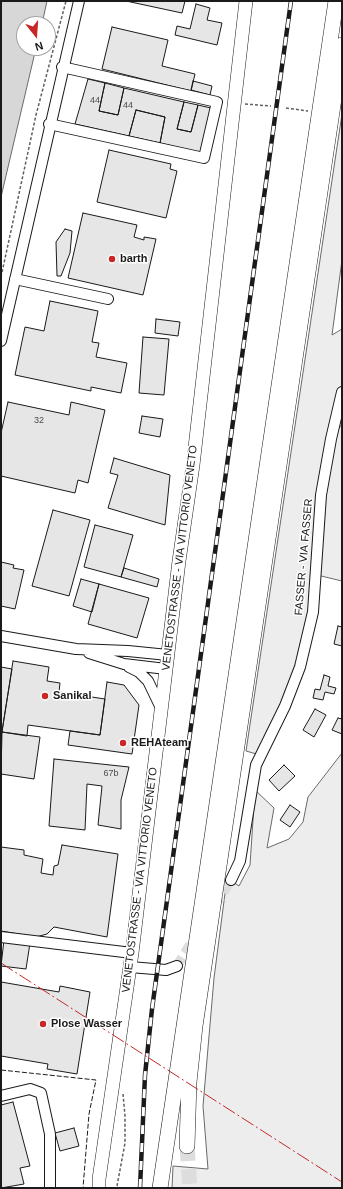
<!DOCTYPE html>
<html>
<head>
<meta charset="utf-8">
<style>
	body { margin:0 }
	#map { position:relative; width:343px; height:1189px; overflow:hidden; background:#fff; font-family:Arial,sans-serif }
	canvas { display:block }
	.frame { position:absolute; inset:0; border:2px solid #1a1a1a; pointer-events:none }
	.north { position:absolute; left:16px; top:16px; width:40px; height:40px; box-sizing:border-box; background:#fff; border:1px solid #a3a3a3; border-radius:50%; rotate:163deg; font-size:11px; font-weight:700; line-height:16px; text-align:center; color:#1a1a1a }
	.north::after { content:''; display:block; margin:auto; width:14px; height:18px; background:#c62828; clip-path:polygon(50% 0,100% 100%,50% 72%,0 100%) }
</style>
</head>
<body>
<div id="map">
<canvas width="343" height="1189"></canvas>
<div class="frame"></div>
<div class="north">N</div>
</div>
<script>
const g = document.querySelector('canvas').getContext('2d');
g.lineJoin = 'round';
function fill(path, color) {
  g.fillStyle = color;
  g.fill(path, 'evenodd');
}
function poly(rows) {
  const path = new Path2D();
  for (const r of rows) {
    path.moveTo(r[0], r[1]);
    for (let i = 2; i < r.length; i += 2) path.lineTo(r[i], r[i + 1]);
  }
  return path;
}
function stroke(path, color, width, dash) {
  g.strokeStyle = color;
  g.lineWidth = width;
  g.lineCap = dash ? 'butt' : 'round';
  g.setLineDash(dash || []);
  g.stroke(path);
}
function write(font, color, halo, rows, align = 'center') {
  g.font = font + ' Arial,sans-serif';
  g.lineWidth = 3;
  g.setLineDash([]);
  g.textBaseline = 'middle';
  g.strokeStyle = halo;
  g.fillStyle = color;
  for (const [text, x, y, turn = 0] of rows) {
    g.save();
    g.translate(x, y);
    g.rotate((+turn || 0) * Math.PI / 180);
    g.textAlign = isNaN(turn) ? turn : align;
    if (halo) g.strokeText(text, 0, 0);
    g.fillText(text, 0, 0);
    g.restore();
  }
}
const green = poly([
	[342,114,342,260,332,335,342,329,342,392,332,438,342,424,342,581,317,575,300,667,260,755,246,751,342,114],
	[342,753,342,1188,172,1188,173,1166,208,1169,203,1106,214,978,227,878,239,886,250,865,255,790,274,808,267,848,289,839,303,822,308,797,342,753]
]);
const water = poly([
	[1,1,47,1,42,24,24,24,24,48,36,48,1,197,1,1]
]);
const building = poly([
	[126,1,185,1,182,13,126,1],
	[196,4,210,8,207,20,222,23,217,45,175,35,177,26,190,29,196,4],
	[112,27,168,40,162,66,195,74,191,91,102,69,112,27],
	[88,79,105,83,99,111,118,115,124,88,184,102,177,129,191,132,198,105,211,108,201,153,160,143,165,117,136,110,129,136,75,124,88,79],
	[193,81,212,86,210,95,191,90,193,81],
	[105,83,124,88,118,115,99,111,105,83],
	[184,102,198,105,191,132,177,129,184,102],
	[136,110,165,117,160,143,129,136,136,110],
	[109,150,171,164,170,169,177,171,166,218,97,202,109,150],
	[83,213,137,225,134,237,144,240,144,237,156,239,143,295,68,278,83,213],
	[65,229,72,231,70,253,61,276,57,276,56,242,65,229],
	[50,301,98,311,92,342,99,343,96,357,127,363,121,393,91,387,91,391,15,375,25,327,44,331,50,301],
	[156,319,180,322,178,336,155,333,156,319],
	[143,337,169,339,164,395,139,393,143,337],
	[8,402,69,415,71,402,105,410,88,483,78,480,75,493,1,476,1,433,8,402],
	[142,416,163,419,160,437,139,433,142,416],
	[114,458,170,475,165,525,108,508,118,475,110,473,114,458],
	[53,510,90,520,69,596,32,586,53,510],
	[95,525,133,535,121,577,84,567,95,525],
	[1,562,14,565,13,568,24,570,15,609,1,606,1,562],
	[124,568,159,579,157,587,121,577,124,568],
	[81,579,99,584,92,612,73,606,81,579],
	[99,584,149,598,137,638,88,624,99,584],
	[338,626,342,627,342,646,334,644,338,626],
	[13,661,49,667,47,681,60,683,59,692,105,699,100,735,28,725,27,736,2,732,13,661],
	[1,667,12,669,1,737,1,667],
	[324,675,330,677,328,686,336,688,334,694,325,692,323,700,313,698,315,689,320,690,324,675],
	[107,682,124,685,139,705,132,754,68,745,70,731,100,735,107,682],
	[315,709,326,715,314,737,303,730,315,709],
	[338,718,342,719,342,734,332,730,338,718],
	[2,732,40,737,34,779,1,774,2,732],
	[54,759,129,767,121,800,121,829,98,825,102,786,87,784,85,830,49,826,54,759],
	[284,765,295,776,279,791,269,780,284,765],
	[290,805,300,812,290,827,280,820,290,805],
	[62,845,118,854,107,937,54,927,47,934,36,937,1,931,1,847,24,850,24,855,43,859,41,873,53,875,54,866,58,865,62,845],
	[4,940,30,943,26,969,1,966,4,940],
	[1,982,59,992,60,986,90,992,77,1074,47,1069,48,1064,1,1056,1,982],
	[13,1102,30,1166,20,1168,24,1184,1,1188,1,1105,13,1102],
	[74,1128,79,1146,60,1151,55,1133,74,1128]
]);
const minorTunnel = poly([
	[215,905,231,880],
	[177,966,195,937]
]);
const highwayTunnel = poly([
	[187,1146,190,1188]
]);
const path = poly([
	[269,2,269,1],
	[245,104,271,106],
	[286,108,308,111],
	[1,277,36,115,66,1],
	[117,1186,125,1143,125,1116,123,1094]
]);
const minor = poly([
	[49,124,204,158,217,102,62,67],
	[15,279,108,299],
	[1,341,79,1],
	[1,636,76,649,128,651,168,655],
	[89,653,124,664,166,669],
	[129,667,139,672,148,681,161,708],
	[231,880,240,861,256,765,285,706,300,667,313,612,321,495,331,439,342,392],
	[1,937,132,953],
	[130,967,166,970,177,966],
	[1,1096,30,1089,41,1093,50,1134,50,1188]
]);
const major = poly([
	[99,1188,99,1179,132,953,179,561,193,465,246,1]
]);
const highway = poly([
	[187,1146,189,1082,195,1026,342,45],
	[160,1188,336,1]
]);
const rail = poly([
	[140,1188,145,1075,152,1009,291,1]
]);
const fence = poly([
	[1,1070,96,1080,89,1114,83,1188]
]);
const power = poly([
	[1,963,342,1182]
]);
const markers = [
	[112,259,4,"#c62828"],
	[45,696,4,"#c62828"],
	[123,743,4,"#c62828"],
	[43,1024,4,"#c62828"]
];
const numberNames = [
	["44",95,101],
	["44",128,106],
	["32",39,421],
	["67b",111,774]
];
const poiNames = [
	["barth",120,259],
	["Sanikal",53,696],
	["REHAteam",131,743],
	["Plose Wasser",51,1024]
];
const streetNames = [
	["FASSER - VIA FASSER",304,557,-85],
	["VENETOSTRASSE - VIA VITTORIO VENETO",180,558,-83],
	["VENETOSTRASSE - VIA VITTORIO VENETO",140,880,-83]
];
fill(green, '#ededed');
stroke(green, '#6a6a6a', 1);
fill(water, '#d7d7d7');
stroke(water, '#6a6a6a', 1);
fill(building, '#e6e6e6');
stroke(building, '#1a1a1a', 1);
stroke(minorTunnel, '#ddd', 10, [10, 5]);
stroke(highwayTunnel, '#ddd', 15, [15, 8]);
stroke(minor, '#1a1a1a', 12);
stroke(major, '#1a1a1a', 14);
stroke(highway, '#1a1a1a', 16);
stroke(path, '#5f5f5f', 1.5, [3, 2]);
stroke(minor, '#fff', 10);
stroke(major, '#fff', 13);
stroke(highway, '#fff', 15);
stroke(rail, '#1a1a1a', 4.5);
stroke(rail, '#fff', 3, [9]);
stroke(fence, '#1a1a1a', 1, [5, 2]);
stroke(power, '#c62828', 1, [14, 3, 2, 3]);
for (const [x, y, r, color] of markers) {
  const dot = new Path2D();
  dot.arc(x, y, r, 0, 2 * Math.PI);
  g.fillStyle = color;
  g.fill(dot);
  stroke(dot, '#fff', 1.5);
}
write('9px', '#4d4d4d', null, numberNames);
write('bold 11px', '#1a1a1a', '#fff', poiNames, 'left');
write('11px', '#1a1a1a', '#fff', streetNames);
</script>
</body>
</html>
